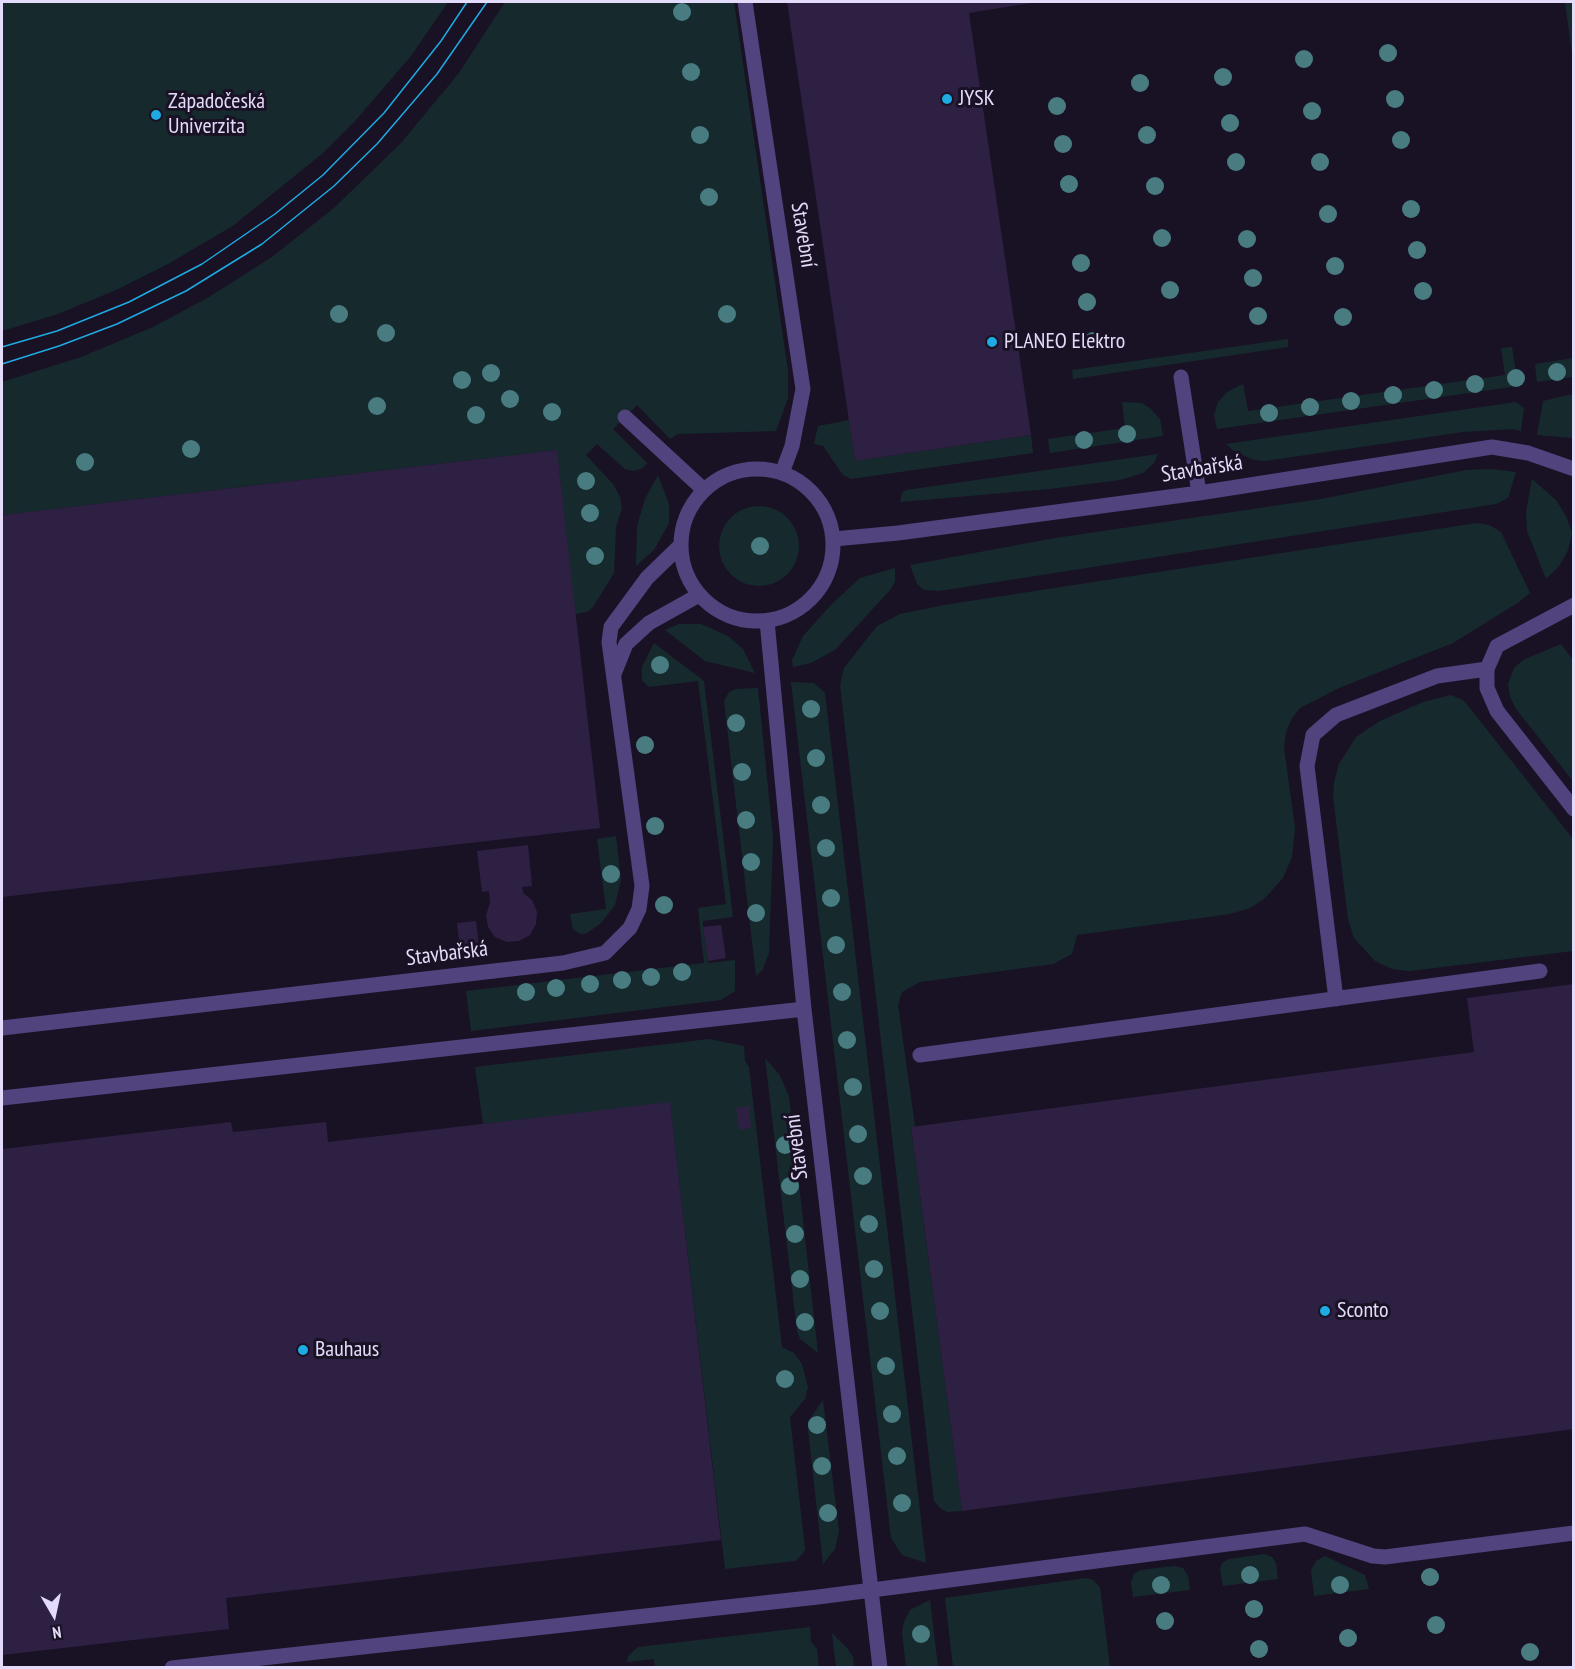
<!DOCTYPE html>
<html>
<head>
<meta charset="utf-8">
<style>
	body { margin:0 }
	#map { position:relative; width:1575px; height:1669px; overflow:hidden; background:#191225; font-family:"PT Sans Narrow",sans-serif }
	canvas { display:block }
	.frame { position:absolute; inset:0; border:3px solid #e4dafa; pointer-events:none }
	.north { position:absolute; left:24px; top:1585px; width:60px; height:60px; -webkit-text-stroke:4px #191225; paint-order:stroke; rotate:171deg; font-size:16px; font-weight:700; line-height:24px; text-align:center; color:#e4dafa }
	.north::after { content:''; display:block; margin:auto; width:21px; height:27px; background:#e4dafa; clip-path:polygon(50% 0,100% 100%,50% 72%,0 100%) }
</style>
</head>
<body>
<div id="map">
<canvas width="1575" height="1669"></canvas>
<div class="frame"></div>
<div class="north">N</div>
</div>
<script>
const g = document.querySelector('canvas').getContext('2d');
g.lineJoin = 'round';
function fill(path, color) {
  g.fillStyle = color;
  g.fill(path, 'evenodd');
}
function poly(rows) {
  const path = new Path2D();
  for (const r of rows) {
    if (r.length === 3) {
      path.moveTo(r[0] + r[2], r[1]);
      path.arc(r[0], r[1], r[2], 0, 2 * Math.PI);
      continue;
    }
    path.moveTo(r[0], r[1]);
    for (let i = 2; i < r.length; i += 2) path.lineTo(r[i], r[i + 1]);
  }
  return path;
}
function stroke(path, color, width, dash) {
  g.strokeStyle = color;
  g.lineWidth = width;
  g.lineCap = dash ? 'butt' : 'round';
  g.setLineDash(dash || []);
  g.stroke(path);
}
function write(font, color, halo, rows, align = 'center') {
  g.font = font + ' "PT Sans Narrow",sans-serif';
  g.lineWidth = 6;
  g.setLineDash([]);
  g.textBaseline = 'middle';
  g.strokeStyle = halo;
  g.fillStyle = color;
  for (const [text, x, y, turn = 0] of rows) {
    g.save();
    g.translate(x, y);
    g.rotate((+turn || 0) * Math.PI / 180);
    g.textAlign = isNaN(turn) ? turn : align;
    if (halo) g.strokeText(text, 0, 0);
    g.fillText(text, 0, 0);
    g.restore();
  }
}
const green = poly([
	[2,2,448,2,411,56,355,121,323,153,234,225,170,263,116,290,58,314,2,331],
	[505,2,734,2,788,371,788,398,776,431,678,434,670,439,637,405,613,429,647,463,643,468,634,471,625,469,597,444,586,455,613,484,620,497,622,508,616,527,614,573,593,607,587,612,575,614,557,450,2,515,2,382,81,357,153,327,209,297,272,257,334,208,401,143,459,73],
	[1565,2,1573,2,1573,61],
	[1288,339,1288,347,1073,379,1072,370],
	[1512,347,1518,386,1217,429,1214,415,1218,402,1227,392,1243,384,1248,411,1505,375,1501,348],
	[1573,358,1573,377,1537,382,1535,364],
	[1573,394,1573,438,1537,435,1543,401],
	[1122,402,1142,403,1151,409,1160,419,1163,436,1050,453,1048,439,1125,428],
	[1516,402,1524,408,1521,431,1512,429,1463,432,1265,461,1254,460,1234,451,1226,444],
	[849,420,855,461,1031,435,1033,453,851,479,843,475,823,446,814,444,818,426],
	[1158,454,1154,463,1143,473,1120,480,1049,489,900,502,902,493,906,490],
	[1491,469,1516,472,1508,498,1496,504,939,591,924,590,917,584,910,565,1055,538,1321,499,1466,470],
	[658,475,669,504,669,523,654,550,636,566,637,526,645,499],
	[1532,479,1556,500,1566,516,1572,533,1568,550,1560,565,1546,579,1527,531,1526,512],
	[759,546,40],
	[1477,523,1489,525,1501,532,1530,593,1519,602,1453,643,1339,688,1300,708,1292,718,1286,732,1284,748,1295,828,1292,857,1283,878,1264,899,1250,908,1230,914,1077,935,1072,954,1053,964,920,982,902,992,898,1005,915,1126,911,1128,962,1511,947,1512,940,1508,934,1501,840,685,844,668,877,626,900,614,944,605],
	[895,568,895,581,891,589,835,650,811,663,793,667,792,660,803,636,832,604,860,578],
	[679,624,701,624,728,636,743,649,755,673,705,661,665,630],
	[654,643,704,681,733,917,703,921,703,927,708,963,735,960,735,991,721,1000,471,1031,466,991,704,963,698,908,726,904,698,681,649,687,642,680,642,667],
	[1561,644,1573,660,1573,781,1516,709,1510,697,1508,684,1514,668,1523,660],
	[791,682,814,683,825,693,926,1563,902,1555,891,1538],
	[758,688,773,837,769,953,763,969,756,976,724,701,729,692,736,689],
	[1451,695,1463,700,1473,712,1573,839,1573,951,1410,971,1392,969,1375,961,1354,938,1348,919,1333,796,1334,782,1339,764,1356,737,1380,721,1423,702],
	[616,836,621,880,615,905,601,923,587,933,580,934,573,929,570,914,606,909,597,839],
	[709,1039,744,1046,745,1061,749,1067,782,1347,794,1353,802,1364,808,1387,805,1399,790,1417,805,1549,803,1554,795,1561,725,1569,670,1103,483,1124,475,1067],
	[765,1058,779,1074,789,1096,818,1353,800,1339,797,1331],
	[823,1400,839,1531,835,1549,823,1564,808,1430,808,1421],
	[1264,1554,1272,1557,1276,1563,1278,1579,1223,1586,1220,1569,1222,1563,1229,1559],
	[1325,1556,1365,1575,1369,1589,1314,1596,1311,1570,1316,1561],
	[1175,1566,1183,1568,1188,1576,1190,1590,1133,1597,1131,1582,1134,1574,1140,1570],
	[1086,1578,1093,1580,1100,1587,1110,1667,953,1667,945,1598],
	[930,1600,938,1667,906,1667,902,1632,904,1622,910,1610],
	[810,1627,811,1642,817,1649,819,1667,655,1668,654,1659,627,1662,628,1656,638,1647],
	[832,1633,847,1648,853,1657,854,1667,836,1667]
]);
const building = poly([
	[787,2,1037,2,969,13,1031,435,855,461],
	[557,450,600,828,2,897,2,515],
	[528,845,532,886,522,887,523,893,532,900,537,912,536,924,530,935,519,941,507,942,495,937,488,927,486,915,490,903,489,891,482,892,477,851],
	[476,921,480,955,461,957,457,923],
	[721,925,726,958,708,961,703,927],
	[1574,984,1574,1429,962,1511,911,1127,1474,1052,1467,998],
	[670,1102,721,1540,226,1598,229,1629,2,1655,2,1149,231,1122,233,1132,326,1122,328,1142],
	[749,1106,751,1128,739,1130,736,1108]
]);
const minor = poly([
	[745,2,803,389,792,446,782,473],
	[1181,377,1199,493],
	[625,417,704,490],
	[757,545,76],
	[834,539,898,533,1199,493,1492,447,1528,453,1574,469],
	[1574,605,1497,646,1487,669,1487,688,1497,711,1574,809],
	[767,621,804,1009,880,1668],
	[614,674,626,644,649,623,699,595],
	[1336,999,1307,766,1313,735,1336,715,1437,676,1487,669],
	[2,1028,563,963,605,953,630,928,639,909,642,886,609,642,611,627,647,578,681,545],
	[920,1055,1540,971],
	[2,1098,804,1009],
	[172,1668,818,1597,1305,1534,1373,1556,1385,1557,1574,1533]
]);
const tram = poly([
	[2,347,57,331,129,302,202,264,275,214,323,175,384,113,441,41,467,2],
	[2,364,59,346,117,324,186,291,262,244,334,186,377,144,437,74,487,2]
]);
const trees = [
	[682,12],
	[1388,53],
	[1304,59],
	[691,72],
	[1223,77],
	[1140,83],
	[1395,99],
	[1057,106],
	[1312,111],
	[1230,123],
	[700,135],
	[1147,135],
	[1401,140],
	[1063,144],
	[1236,162],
	[1320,162],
	[1069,184],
	[1155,186],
	[709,197],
	[1411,209],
	[1328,214],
	[1162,238],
	[1247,239],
	[1417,250],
	[1081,263],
	[1335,266],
	[1253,278],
	[1170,290],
	[1423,291],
	[1087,302],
	[339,314],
	[727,314],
	[1258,316],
	[1343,317],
	[386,333],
	[1093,341],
	[1557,372],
	[491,373],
	[1516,378],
	[462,380],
	[1475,384],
	[1434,390],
	[1393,395],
	[510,399],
	[1351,401],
	[377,406],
	[1310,407],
	[552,412],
	[1269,413],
	[476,415],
	[1127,434],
	[1084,440],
	[191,449],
	[85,462],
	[586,481],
	[590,513],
	[760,546],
	[595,556],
	[660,665],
	[811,709],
	[736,723],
	[645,745],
	[816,758],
	[742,772],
	[821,805],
	[746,820],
	[655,826],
	[826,848],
	[751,862],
	[611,874],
	[831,898],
	[664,905],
	[756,913],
	[836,945],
	[682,972],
	[651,977],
	[622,980],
	[590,984],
	[556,988],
	[526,992],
	[842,992],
	[847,1040],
	[853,1087],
	[858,1134],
	[785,1145],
	[863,1176],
	[790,1186],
	[869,1224],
	[795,1234],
	[874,1269],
	[800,1279],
	[880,1311],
	[805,1322],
	[886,1366],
	[785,1379],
	[892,1414],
	[817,1425],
	[897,1456],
	[822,1466],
	[902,1503],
	[828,1513],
	[1250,1575],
	[1430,1577],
	[1161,1585],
	[1340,1585],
	[1254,1609],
	[1165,1621],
	[1436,1625],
	[921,1634],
	[1348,1638],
	[1259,1649],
	[1530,1652]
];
const markers = [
	[947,99,6,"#1eabe3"],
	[156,115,6,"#1eabe3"],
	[992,342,6,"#1eabe3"],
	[1325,1311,6,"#1eabe3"],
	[303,1350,6,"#1eabe3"]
];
const poiNames = [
	["JYSK",959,99],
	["Západočeská",168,102],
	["Univerzita",168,127],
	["PLANEO Elektro",1004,342],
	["Sconto",1337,1311],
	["Bauhaus",315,1350]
];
const streetNames = [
	["Stavební",803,235,81],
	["Stavbařská",1202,469,-9],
	["Stavbařská",447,954,-7],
	["Stavební",797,1147,-97]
];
fill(green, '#162a2e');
fill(building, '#2e2043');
stroke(minor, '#50437e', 15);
stroke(tram, '#1eabe3', 1.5);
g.fillStyle = '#487c81';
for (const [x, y] of trees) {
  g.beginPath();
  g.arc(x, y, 9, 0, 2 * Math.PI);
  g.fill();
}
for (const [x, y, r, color] of markers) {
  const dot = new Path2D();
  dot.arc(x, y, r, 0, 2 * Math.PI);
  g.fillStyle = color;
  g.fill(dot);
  stroke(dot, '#191225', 2);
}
write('22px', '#e4dafa', '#191225', poiNames, 'left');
write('22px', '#e4dafa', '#191225', streetNames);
</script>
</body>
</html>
